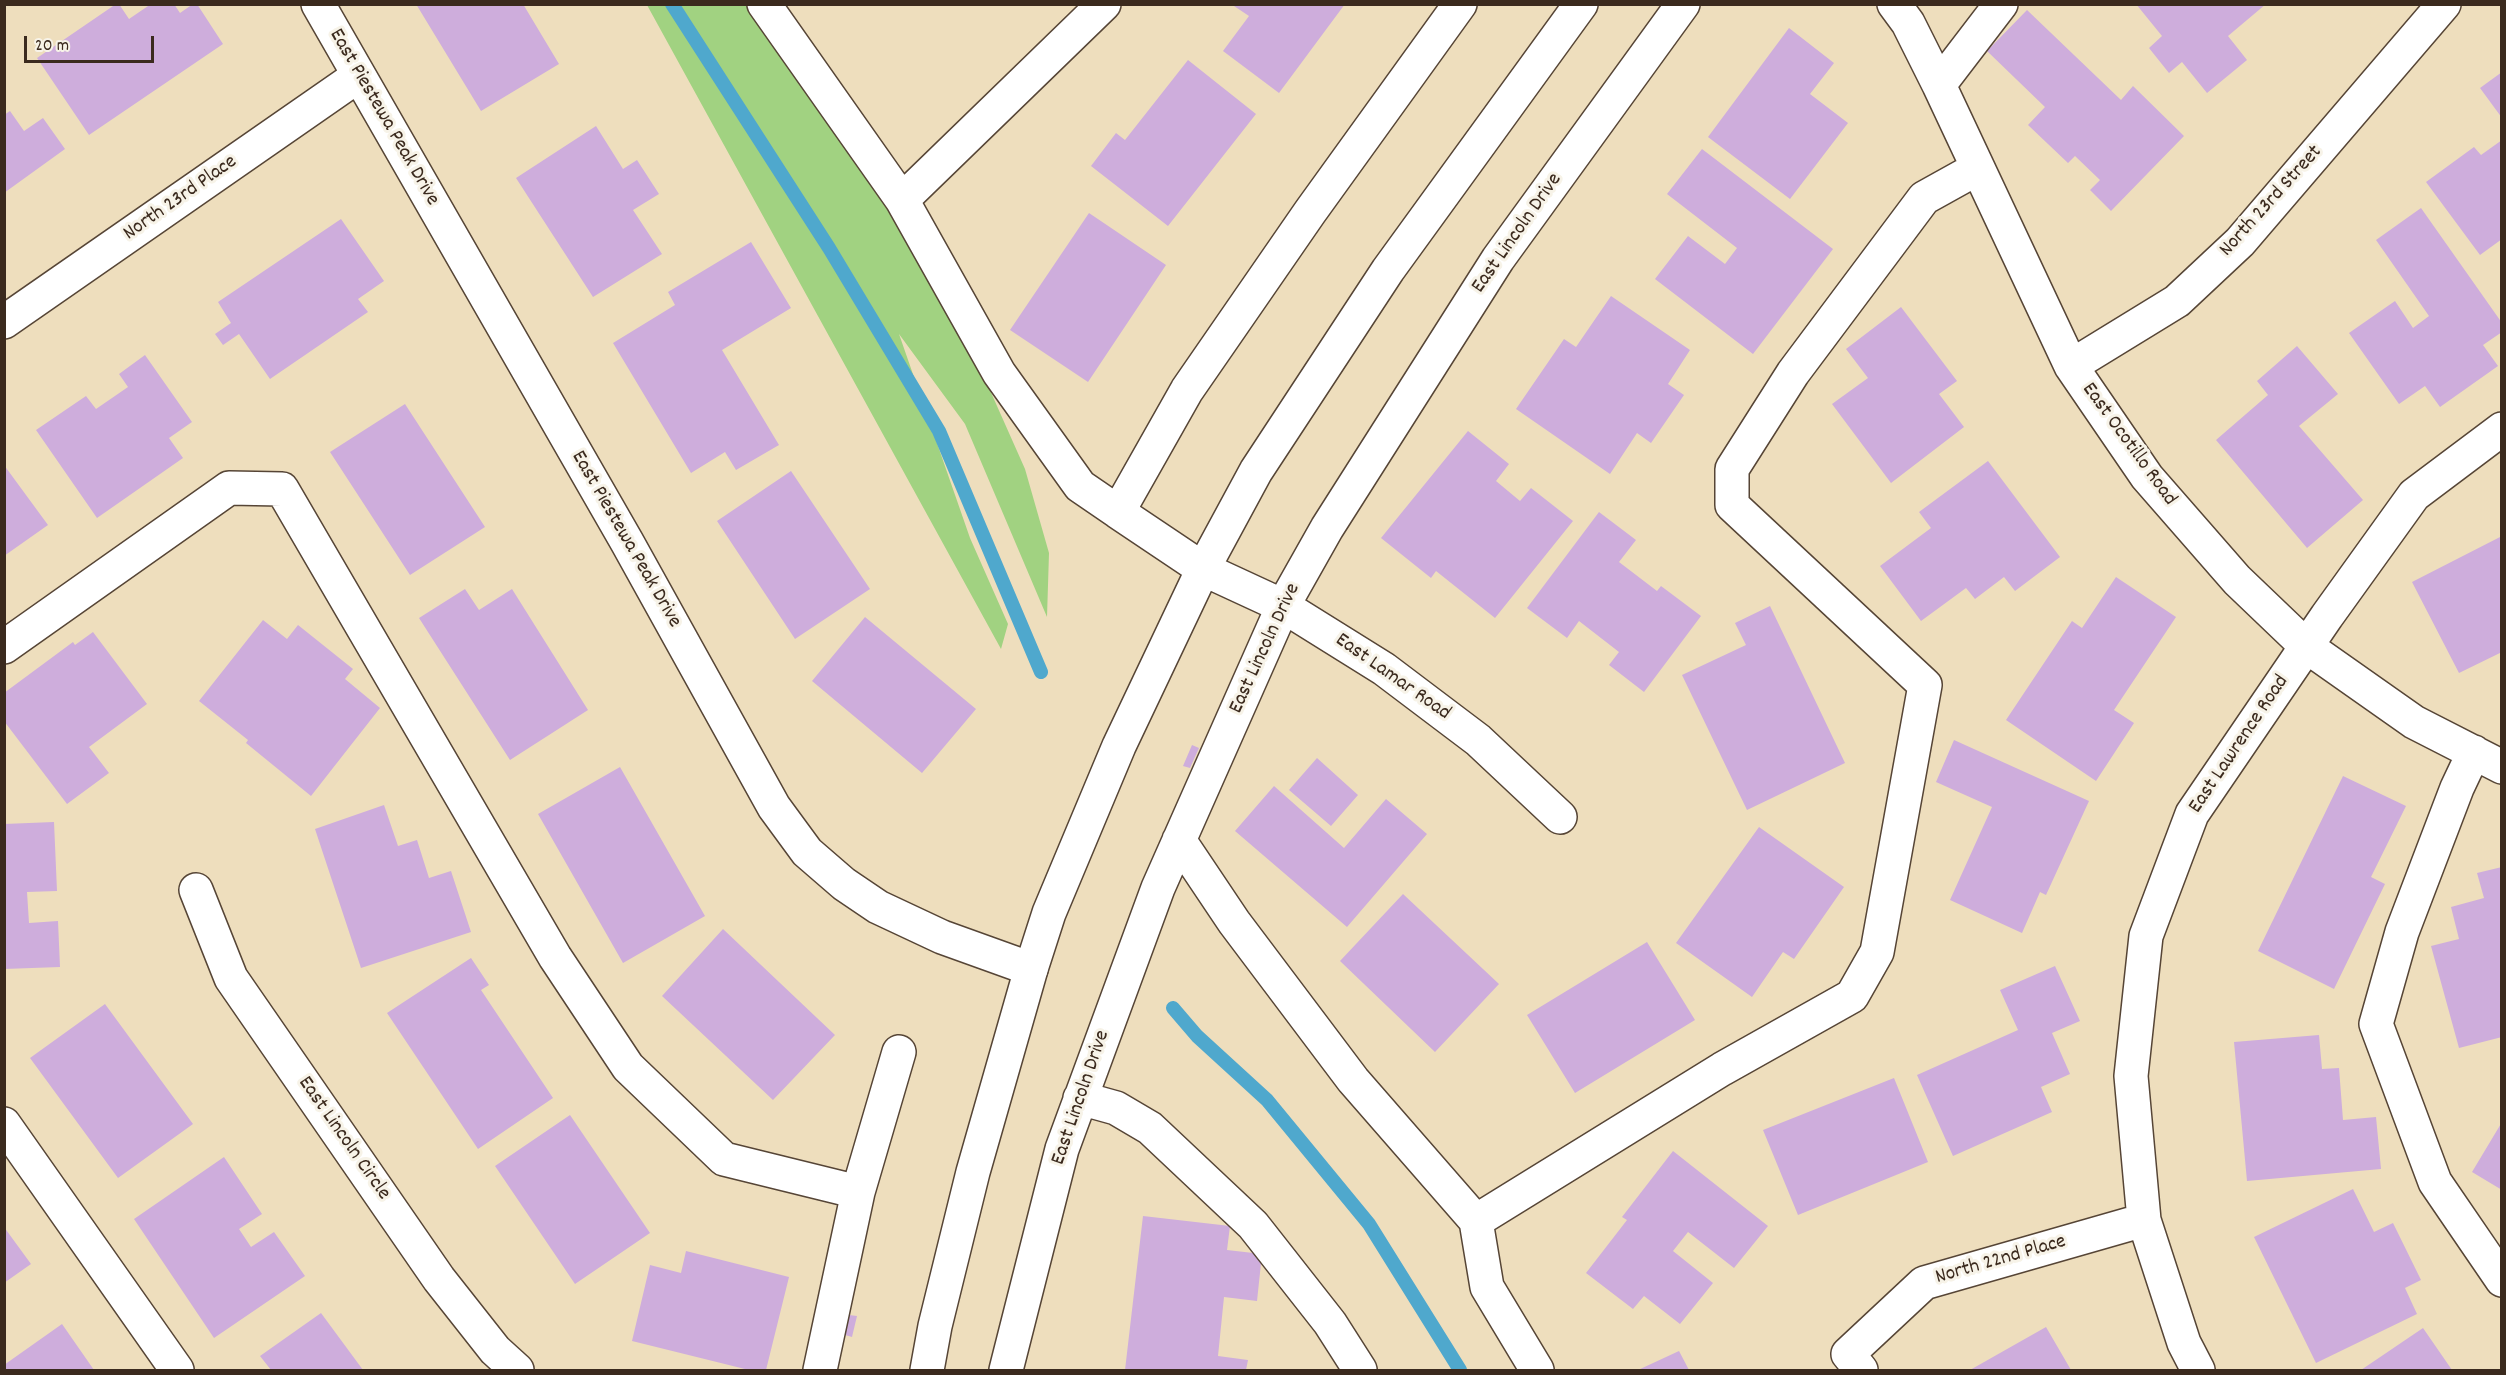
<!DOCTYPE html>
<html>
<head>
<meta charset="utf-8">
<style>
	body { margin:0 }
	#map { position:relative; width:2506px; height:1375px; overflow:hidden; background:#eedebd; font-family:Dekko,sans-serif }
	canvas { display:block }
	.frame { position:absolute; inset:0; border:6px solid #3b2a1e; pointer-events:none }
	.scale { position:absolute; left:24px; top:36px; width:130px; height:27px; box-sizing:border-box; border:3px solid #3b2a1e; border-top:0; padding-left:8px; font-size:18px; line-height:21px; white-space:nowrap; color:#3b2a1e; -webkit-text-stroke:4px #f7f3e8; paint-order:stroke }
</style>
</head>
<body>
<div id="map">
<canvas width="2506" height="1375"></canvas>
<div class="frame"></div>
<div class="scale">20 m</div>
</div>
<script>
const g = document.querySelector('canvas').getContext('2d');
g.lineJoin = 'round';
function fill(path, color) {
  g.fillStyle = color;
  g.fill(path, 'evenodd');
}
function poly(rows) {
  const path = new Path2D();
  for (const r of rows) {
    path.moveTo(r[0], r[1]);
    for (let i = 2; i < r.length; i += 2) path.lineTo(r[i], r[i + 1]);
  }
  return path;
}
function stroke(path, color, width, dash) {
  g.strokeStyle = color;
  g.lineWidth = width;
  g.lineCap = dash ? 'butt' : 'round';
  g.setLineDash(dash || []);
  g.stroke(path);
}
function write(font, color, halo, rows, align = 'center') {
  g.font = font + ' Dekko,sans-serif';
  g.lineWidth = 6;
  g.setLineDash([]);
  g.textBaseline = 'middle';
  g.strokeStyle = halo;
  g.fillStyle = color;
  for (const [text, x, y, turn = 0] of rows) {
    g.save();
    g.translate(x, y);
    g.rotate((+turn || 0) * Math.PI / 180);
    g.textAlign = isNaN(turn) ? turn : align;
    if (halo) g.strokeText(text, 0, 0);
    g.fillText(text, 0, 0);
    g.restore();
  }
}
const green = poly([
	[647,5,748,5,791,60,896,221,981,370,1025,469,1049,553,1047,617,965,424,899,334,970,538,1008,624,1001,649]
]);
const stream = poly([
	[672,4,829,248,939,431,1041,672],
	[1173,1008,1197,1036,1267,1100,1369,1224,1460,1370]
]);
const building = poly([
	[116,4,119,4,129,19,151,4,174,4,180,13,193,4,197,4,223,44,89,135,37,58],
	[416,4,523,4,559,64,481,111],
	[1236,4,1345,4,1279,93,1223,51,1249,16,1234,6],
	[2136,4,2266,4,2228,36,2247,60,2207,93,2182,62,2169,73,2149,48,2162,36],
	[2027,10,2121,100,2133,86,2184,136,2111,211,2090,190,2100,180,2075,156,2068,163,2028,125,2045,107,1987,51],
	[1789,28,1834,63,1810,94,1848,123,1790,199,1708,137],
	[1188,60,1256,114,1168,226,1091,166,1116,133,1125,140],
	[2502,72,2502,118,2480,88],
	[10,111,24,131,43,118,65,149,4,193,4,115],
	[596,126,623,169,637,160,659,194,633,210,662,254,593,297,516,178],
	[2502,140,2502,239,2480,255,2426,182,2474,147,2481,155],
	[1702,149,1833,249,1753,354,1655,279,1688,236,1725,264,1737,248,1667,194],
	[2421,208,2502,323,2502,332,2483,345,2498,366,2440,407,2425,386,2399,404,2349,333,2395,301,2413,328,2429,316,2376,240],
	[1089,213,1166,265,1088,382,1010,330],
	[341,219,384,281,358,299,368,312,270,379,239,334,223,345,215,334,231,323,218,302],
	[751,242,791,308,722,350,779,445,736,470,725,452,691,473,613,343,675,305,668,292],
	[1611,296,1690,350,1668,384,1684,395,1651,443,1637,433,1610,474,1516,409,1564,339,1576,347],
	[1901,307,1957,381,1939,394,1964,427,1891,483,1832,404,1868,378,1846,349],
	[2297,346,2338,394,2299,426,2363,500,2307,548,2216,440,2268,395,2257,381],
	[145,355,192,422,169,438,183,458,97,518,36,430,86,396,96,409,128,387,119,374],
	[405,404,485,527,410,575,330,452],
	[1468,431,1509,464,1496,481,1520,501,1531,488,1573,521,1495,618,1436,571,1431,578,1381,538],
	[1988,461,2060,557,2015,591,2004,577,1975,599,1966,588,1921,621,1880,566,1931,528,1919,512],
	[4,465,48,525,4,556],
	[791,471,870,589,795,639,717,521],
	[1599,512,1636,540,1619,562,1657,591,1661,586,1701,616,1644,692,1609,665,1619,652,1579,621,1567,638,1527,608],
	[2502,536,2502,652,2459,673,2412,582],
	[2116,577,2176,617,2114,710,2134,723,2096,781,2006,720,2072,621,2082,628],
	[465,589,479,610,512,589,588,710,510,760,419,618],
	[1770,606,1845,763,1747,810,1682,675,1746,645,1735,623],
	[865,617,976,709,922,773,812,681],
	[263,620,287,639,298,625,353,669,345,679,380,708,311,796,246,743,248,740,199,701],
	[93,632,147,704,89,747,109,773,67,804,4,721,4,693,73,642,75,645],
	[1954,740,2089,801,2046,895,2040,892,2022,933,1950,900,1992,807,1936,782],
	[1192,745,1199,748,1190,768,1183,766],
	[1317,758,1358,795,1331,826,1289,790],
	[620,767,705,916,623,963,538,814],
	[2343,776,2406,806,2371,877,2385,884,2334,989,2258,951],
	[1274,786,1344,848,1386,799,1427,834,1347,927,1235,831],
	[384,805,398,846,417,840,429,878,451,871,471,932,361,968,315,829],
	[54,822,57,891,27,892,29,923,58,921,60,967,4,969,4,824],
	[1759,827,1844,887,1794,959,1783,952,1752,997,1676,943],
	[2502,867,2502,1037,2459,1048,2431,946,2459,939,2451,907,2484,898,2477,873],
	[1403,894,1499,984,1435,1052,1340,961],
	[723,929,835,1035,773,1100,662,996],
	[1647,942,1695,1020,1575,1093,1527,1015],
	[471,958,489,985,481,990,553,1098,478,1149,387,1013],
	[2055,966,2080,1021,2052,1033,2070,1074,2041,1087,2052,1112,1953,1156,1917,1075,2018,1030,2000,990],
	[105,1004,193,1124,118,1178,30,1058],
	[2319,1035,2322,1069,2339,1068,2343,1120,2376,1117,2381,1169,2247,1181,2234,1042],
	[1894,1078,1928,1162,1798,1215,1763,1130],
	[570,1115,650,1233,575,1284,495,1166],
	[2502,1122,2502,1190,2472,1172],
	[1673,1151,1768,1226,1734,1268,1688,1232,1673,1251,1713,1283,1680,1324,1644,1296,1633,1309,1586,1273,1627,1220,1622,1217],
	[224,1157,262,1214,239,1229,251,1247,274,1232,305,1276,214,1338,134,1219],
	[2353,1189,2374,1232,2393,1223,2421,1280,2405,1288,2417,1314,2316,1363,2254,1237],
	[1143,1216,1230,1226,1227,1250,1262,1254,1257,1301,1224,1297,1218,1356,1248,1360,1246,1370,1125,1370],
	[4,1227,31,1264,4,1283],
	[686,1251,789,1277,766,1370,749,1370,632,1341,650,1265,681,1273],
	[321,1313,363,1370,271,1370,260,1356],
	[849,1315,857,1316,852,1337,845,1335],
	[62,1324,94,1370,4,1370,4,1365],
	[2046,1327,2071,1370,1970,1370],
	[2423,1328,2452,1370,2361,1370],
	[1679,1351,1689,1370,1638,1370]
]);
const minor = poly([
	[318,4,627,542,774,807,807,852,844,884,878,907,942,937,1031,969],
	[764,4,902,200,999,373,1080,486,1118,512],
	[1460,4,1310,212,1187,390,1118,512,1203,569,1283,606,1384,669,1478,740,1560,817],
	[1894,4,1908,23,1939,85,2071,366,2147,477,2237,580,2306,646,2414,722,2502,767],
	[1939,85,2001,4],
	[902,200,1104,4],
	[4,322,358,76],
	[2071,366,2177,301,2240,242,2444,4],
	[4,647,229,488,282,489,555,957,628,1067,724,1159,858,1192],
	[2474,752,2457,788,2402,932,2376,1024,2435,1182,2502,1280],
	[1179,840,1234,922,1353,1080,1476,1221,1487,1287,1537,1370],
	[196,890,231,978,439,1279,495,1350,517,1370],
	[1080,1098,1116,1108,1150,1128,1253,1225,1330,1323,1360,1370],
	[4,1124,177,1370],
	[1476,1221,1722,1069,1852,996,1877,952,1925,685,1732,505,1732,469,1793,373,1924,198,1978,168],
	[820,1370,858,1192,899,1052],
	[1006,1370,1062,1149,1158,888,1283,606,1327,528,1498,259,1683,4],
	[1861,1370,1848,1354,1924,1283,2144,1220],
	[2198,1370,2184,1343,2144,1220,2131,1076,2146,936,2192,814,2327,616,2414,495,2502,429]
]);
const major = poly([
	[927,1370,935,1326,973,1172,1031,969,1049,913,1119,746,1203,569,1256,471,1388,270,1581,4]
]);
const streetNames = [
	["East Piestewa Peak Drive",383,118,60],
	["North 23rd Place",181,199,-35],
	["North 23rd Street",2272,202,-48],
	["East Lincoln Drive",1518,234,-55],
	["East Ocotillo Road",2128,445,54],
	["East Piestewa Peak Drive",625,540,60],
	["East Lincoln Drive",1266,649,-65],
	["East Lamar Road",1392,678,35],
	["East Lawrence Road",2240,745,-56],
	["East Lincoln Drive",1082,1098,-71],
	["East Lincoln Circle",343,1139,55],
	["North 22nd Place",2001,1261,-16]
];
fill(green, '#a1d281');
stroke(stream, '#4fa8cd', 14);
fill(building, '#ceaddc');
stroke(minor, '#564536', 36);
stroke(major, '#564536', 36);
stroke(minor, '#fff', 33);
stroke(major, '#fff', 33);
write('21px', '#3b2a1e', '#f7f3e8', streetNames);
</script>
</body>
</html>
